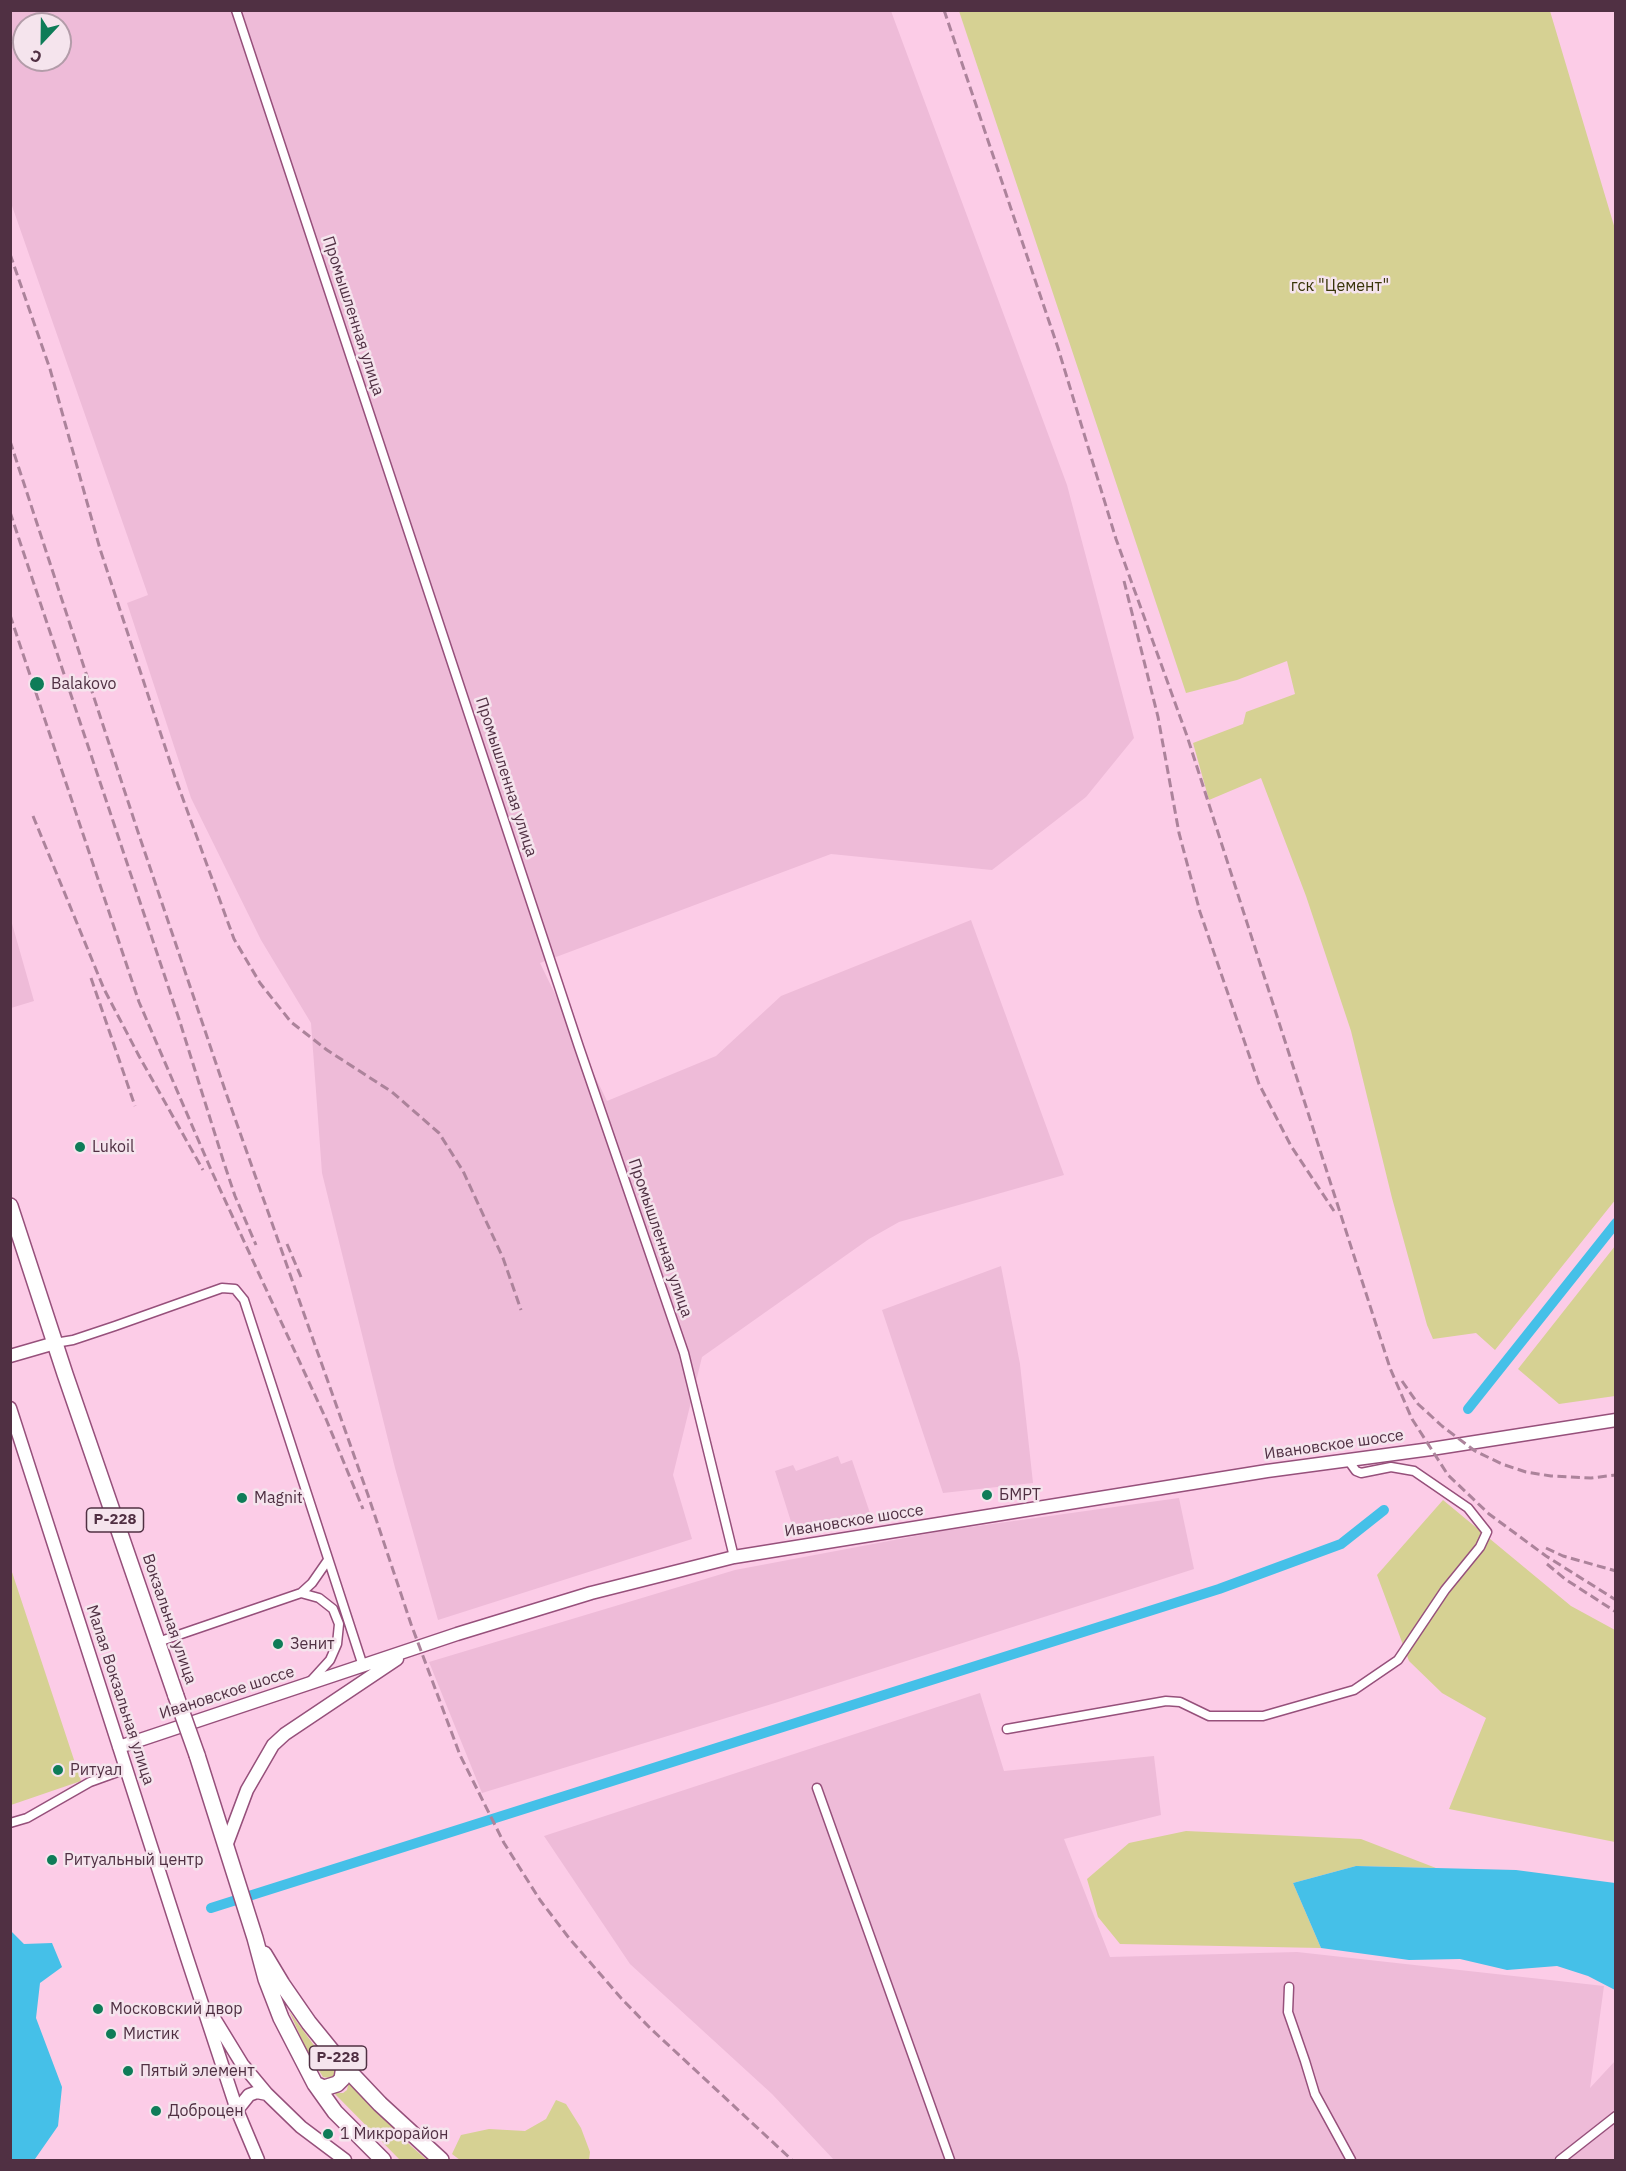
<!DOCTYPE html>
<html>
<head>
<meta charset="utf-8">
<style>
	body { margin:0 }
	#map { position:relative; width:1626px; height:2171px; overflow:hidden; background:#fccce7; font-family:"IBM Plex Sans",sans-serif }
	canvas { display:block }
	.frame { position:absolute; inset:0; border:12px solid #503043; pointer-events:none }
	.north { position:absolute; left:12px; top:12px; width:60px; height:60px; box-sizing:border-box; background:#f5e4ed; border:2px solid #b39ca9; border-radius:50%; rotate:202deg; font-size:16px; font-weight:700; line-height:24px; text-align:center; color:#503043 }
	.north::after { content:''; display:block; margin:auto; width:21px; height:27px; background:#0e7c58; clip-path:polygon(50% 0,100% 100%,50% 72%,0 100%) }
</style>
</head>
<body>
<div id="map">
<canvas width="1626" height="2171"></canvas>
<div class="frame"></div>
<div class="north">С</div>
</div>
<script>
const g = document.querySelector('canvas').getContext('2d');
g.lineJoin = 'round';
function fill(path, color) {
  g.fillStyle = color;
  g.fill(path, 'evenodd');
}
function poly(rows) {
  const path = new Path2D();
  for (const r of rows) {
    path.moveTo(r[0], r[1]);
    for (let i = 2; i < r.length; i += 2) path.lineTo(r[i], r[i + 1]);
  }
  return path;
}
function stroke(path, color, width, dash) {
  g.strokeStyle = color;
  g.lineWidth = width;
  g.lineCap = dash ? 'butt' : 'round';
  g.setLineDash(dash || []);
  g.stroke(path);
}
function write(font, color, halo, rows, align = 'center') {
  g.font = font + ' "IBM Plex Sans",sans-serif';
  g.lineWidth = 5;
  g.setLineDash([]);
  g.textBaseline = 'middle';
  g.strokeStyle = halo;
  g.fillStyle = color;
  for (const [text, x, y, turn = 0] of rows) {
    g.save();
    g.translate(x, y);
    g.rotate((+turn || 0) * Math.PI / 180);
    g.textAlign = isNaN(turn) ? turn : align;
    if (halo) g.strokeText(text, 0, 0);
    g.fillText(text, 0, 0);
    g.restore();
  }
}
const built = poly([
	[10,11,891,11,1067,485,1134,738,1086,797,992,870,831,854,540,963,607,1101,716,1056,781,996,971,920,1064,1175,899,1222,869,1239,702,1357,673,1475,692,1539,438,1620,395,1468,322,1173,311,1023,261,940,191,798,127,603,148,595,11,203],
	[24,24,60,24,60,60,24,60],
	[11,920,34,1001,11,1008,10,1008],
	[1001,1266,1020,1364,1033,1483,943,1493,882,1310],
	[838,1456,841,1464,852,1460,871,1516,793,1528,775,1471,793,1465,796,1471],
	[1179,1498,1194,1569,775,1703,482,1793,429,1662,735,1570,942,1531],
	[980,1693,1004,1771,1154,1756,1161,1815,1064,1839,1110,1957,1297,1952,1604,1986,1590,2088,1615,2061,1615,2160,834,2160,772,2094,630,1964,544,1836]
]);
const green = poly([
	[959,11,1550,11,1615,229,1616,1199,1495,1350,1476,1333,1433,1339,1427,1325,1392,1198,1351,1031,1306,896,1261,778,1209,800,1193,743,1243,724,1246,712,1295,694,1287,661,1237,680,1186,693],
	[1615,1246,1615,1396,1559,1404,1518,1369],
	[1443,1500,1571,1606,1615,1630,1615,1842,1449,1809,1486,1718,1442,1693,1409,1661,1377,1575],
	[10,1566,81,1781,11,1805,10,1805],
	[1186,1831,1361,1839,1436,1868,1356,1866,1293,1883,1321,1948,1120,1944,1098,1917,1087,1879,1129,1843],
	[289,2011,313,2044,335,2069,334,2076,329,2078,323,2077,307,2051],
	[349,2081,411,2146,427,2160,400,2160,334,2093,343,2093,347,2090],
	[556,2100,566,2104,581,2128,590,2152,589,2160,460,2160,452,2154,461,2135,489,2129,525,2131,546,2119]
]);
const water = poly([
	[1356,1866,1516,1870,1615,1883,1615,1990,1588,1976,1557,1966,1507,1970,1460,1959,1409,1960,1321,1948,1293,1883],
	[11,1931,24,1944,52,1943,62,1967,40,1983,36,2018,62,2087,58,2126,35,2159,21,2160,10,2160]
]);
const canal = poly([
	[1468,1409,1616,1223],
	[211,1908,1219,1589,1341,1544,1384,1510]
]);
const street = poly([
	[236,10,579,1047,684,1353,734,1557],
	[55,1343,73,1340,115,1326,222,1288,235,1289,244,1300,363,1666],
	[301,1593,319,1598,333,1609,339,1624,337,1644,330,1660,310,1682],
	[158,1642,301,1593,312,1583,328,1560],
	[1007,1729,1166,1701,1180,1702,1209,1716,1263,1716,1354,1690,1398,1660,1445,1590,1480,1547,1487,1532,1468,1508,1414,1471,1391,1467,1361,1473,1356,1471,1348,1460],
	[817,1788,950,2160],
	[10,1823,27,1818,90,1782,126,1769],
	[1289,1987,1288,2012,1305,2061,1315,2094,1351,2160],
	[1560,2160,1616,2116]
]);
const secondary = poly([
	[10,1356,55,1343],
	[10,1408,187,1958,237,2110,258,2160],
	[119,1747,457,1634,591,1593,734,1557,1267,1471,1431,1449,1616,1420],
	[226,1846,247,1790,273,1745,285,1734,397,1659],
	[212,2015,242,2064,267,2094,301,2127,345,2160],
	[237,2110,249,2095,257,2092,267,2094]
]);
const highway = poly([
	[10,1206,65,1374,176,1696],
	[197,1755,255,1938,266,1979,281,2018,315,2084,335,2112,383,2160],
	[264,1954,282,1984,309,2023,344,2066,380,2104,441,2160],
	[315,2084,324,2088,337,2084,342,2079,344,2066]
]);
const rail = poly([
	[944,10,1058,348,1116,539,1187,736,1390,1368,1412,1419,1448,1475,1489,1514,1546,1556,1616,1600],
	[10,254,50,369,100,549,175,777,234,939,260,983,291,1022,327,1050,392,1092,439,1133,463,1171,503,1258,521,1310],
	[10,441,137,829,226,1093,368,1495,411,1624,460,1755,504,1843,540,1900,569,1938,621,1998,650,2028,792,2160],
	[10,512,179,1019,224,1163,235,1196,256,1245],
	[1124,581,1158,717,1179,833,1200,912,1259,1084,1291,1146,1334,1211],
	[10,615,139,1002,212,1172,326,1419,363,1509],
	[33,816,104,989,139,1056,203,1170],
	[91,978,135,1106],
	[287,1244,301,1277],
	[1402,1381,1418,1404,1442,1426,1475,1451,1502,1464,1526,1472,1551,1476,1591,1478,1616,1475],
	[1546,1548,1563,1556,1616,1571],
	[1547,1564,1565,1579,1616,1612]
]);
const highwayBridge = poly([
	[176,1696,197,1755]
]);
const markers = [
	[37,684,8,"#0e7c58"],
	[80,1147,6,"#0e7c58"],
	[987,1495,6,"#0e7c58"],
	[242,1498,6,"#0e7c58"],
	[278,1644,6,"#0e7c58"],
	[58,1770,6,"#0e7c58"],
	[52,1860,6,"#0e7c58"],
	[98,2009,6,"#0e7c58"],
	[111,2034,6,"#0e7c58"],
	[128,2071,6,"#0e7c58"],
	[156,2111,6,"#0e7c58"],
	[328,2134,6,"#0e7c58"]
];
const shields = [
	[115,1520,57],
	[338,2058,57]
];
const shieldNames = [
	["Р-228",115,1520],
	["Р-228",338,2058]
];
const parkNames = [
	["гск \"Цемент\"",1340,286]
];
const streetNames = [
	["Промышленная улица",353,316,72],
	["Промышленная улица",506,777,72],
	["Промышленная улица",660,1238,71],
	["Ивановское шоссе",1334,1445,-8],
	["Ивановское шоссе",854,1521,-9],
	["Вокзальная улица",169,1619,71],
	["Ивановское шоссе",227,1693,-18],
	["Малая Вокзальная улица",120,1695,72]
];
const poiNames = [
	["Balakovo",51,684],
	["Lukoil",92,1147],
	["БМРТ",999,1495],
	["Magnit",254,1498],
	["Зенит",290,1644],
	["Ритуал",70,1770],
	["Ритуальный центр",64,1860],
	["Московский двор",110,2009],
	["Мистик",123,2034],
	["Пятый элемент",140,2071],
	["Доброцен",168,2111],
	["1 Микрорайон",340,2134]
];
fill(built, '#eebbd8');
fill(green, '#d6d193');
fill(water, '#45c0e8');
stroke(canal, '#45c0e8', 10);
stroke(street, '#96507b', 11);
stroke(secondary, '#96507b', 15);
stroke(highway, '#96507b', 18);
stroke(street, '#fff', 8);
stroke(secondary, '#fff', 12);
stroke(highway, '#fff', 15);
stroke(rail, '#ac839b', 3, [9, 4.5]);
stroke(highwayBridge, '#96507b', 18, []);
stroke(highwayBridge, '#fff', 15);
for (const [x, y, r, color] of markers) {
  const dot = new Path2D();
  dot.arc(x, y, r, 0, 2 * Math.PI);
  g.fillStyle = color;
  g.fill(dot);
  stroke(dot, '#f5e4ed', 2);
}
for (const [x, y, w] of shields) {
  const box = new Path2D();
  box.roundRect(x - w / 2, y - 12, w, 24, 4.5);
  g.fillStyle = '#f5e4ed';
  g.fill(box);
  stroke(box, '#503043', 1.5);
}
write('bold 15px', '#503043', null, shieldNames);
write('16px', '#383408', '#f5e4ed', parkNames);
write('16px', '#503043', '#f5e4ed', streetNames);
write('16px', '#503043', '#f5e4ed', poiNames, 'left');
</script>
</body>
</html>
